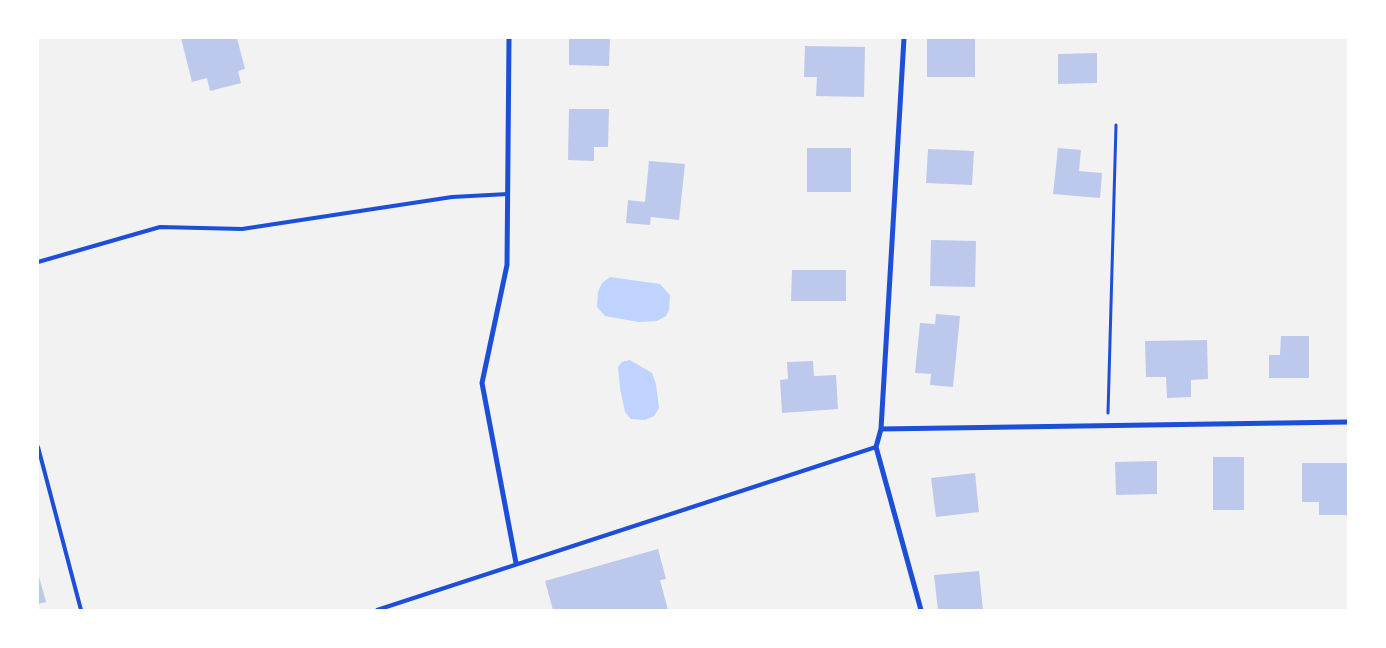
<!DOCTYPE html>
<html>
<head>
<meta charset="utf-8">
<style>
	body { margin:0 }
	#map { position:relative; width:1386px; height:648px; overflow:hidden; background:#f2f2f2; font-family:"Libre Baskerville",serif }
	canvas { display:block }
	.frame { position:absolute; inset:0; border:39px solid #fff; pointer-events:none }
</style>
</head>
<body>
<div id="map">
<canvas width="1386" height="648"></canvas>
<div class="frame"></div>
</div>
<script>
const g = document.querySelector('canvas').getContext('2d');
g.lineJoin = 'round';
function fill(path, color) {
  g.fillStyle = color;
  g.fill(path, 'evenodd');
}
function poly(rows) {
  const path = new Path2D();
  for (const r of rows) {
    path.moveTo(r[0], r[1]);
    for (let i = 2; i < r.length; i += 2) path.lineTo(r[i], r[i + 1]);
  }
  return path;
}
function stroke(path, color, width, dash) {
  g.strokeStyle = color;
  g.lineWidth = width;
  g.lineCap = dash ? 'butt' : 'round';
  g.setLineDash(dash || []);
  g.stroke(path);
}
const water = poly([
	[610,277,660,284,670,295,669,310,666,316,657,321,638,322,605,316,597,307,598,292,602,283],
	[630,360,652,373,656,384,659,408,654,416,645,420,631,419,625,412,620,388,618,367,622,362]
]);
const building = poly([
	[181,38,237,38,245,69,238,71,241,83,210,91,207,78,192,82],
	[569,38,610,38,609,66,569,65],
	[927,38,975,38,975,77,927,77],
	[805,46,865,47,864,97,816,96,817,77,804,77],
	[1097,53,1097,83,1058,84,1058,54],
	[569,109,609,109,608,147,594,147,594,161,568,160],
	[807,148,851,148,851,192,807,192],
	[1058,148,1081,150,1079,171,1102,173,1100,198,1053,194],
	[928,149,974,151,972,185,926,183],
	[649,161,685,164,679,220,651,217,650,225,626,223,628,200,645,202],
	[931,240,976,241,975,287,930,286],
	[792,270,846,270,846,301,791,301],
	[936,314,960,316,953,387,930,385,931,374,915,373,920,323,935,324],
	[1281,336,1309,336,1309,378,1269,378,1269,355,1280,355],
	[1207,340,1208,379,1191,380,1191,397,1167,398,1166,377,1146,377,1145,341],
	[813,361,814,376,836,375,838,409,782,413,780,380,788,379,787,362],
	[1213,457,1244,457,1244,510,1213,510],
	[1157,461,1157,494,1116,495,1115,462],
	[1302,463,1348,463,1348,515,1319,515,1319,502,1302,502],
	[975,473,979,512,936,517,931,478],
	[658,549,666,579,660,580,668,610,553,610,545,581],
	[979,571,983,610,938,610,934,575],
	[38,573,46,602,38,604]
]);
const path = poly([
	[1108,413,1116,125]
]);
const service = poly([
	[38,262,160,227,242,229,452,197,508,194],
	[38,447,81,610],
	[377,610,876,447]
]);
const minor = poly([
	[509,38,507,265,482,383,516,563],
	[904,38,881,429,876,447,921,610],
	[881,429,1348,422]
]);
fill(water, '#bfd3fe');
fill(building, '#bdc9ec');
stroke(path, '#1d4ed8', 3);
stroke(service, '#1d4ed8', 4);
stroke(minor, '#1d4ed8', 5);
</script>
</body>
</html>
